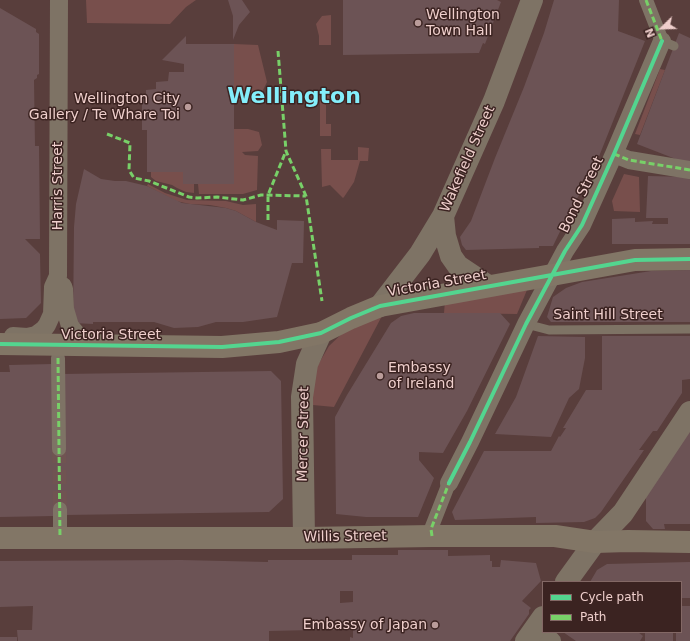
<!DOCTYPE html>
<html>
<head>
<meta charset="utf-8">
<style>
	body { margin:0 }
	#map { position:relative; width:690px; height:641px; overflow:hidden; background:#593e3c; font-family:"DejaVu Sans",sans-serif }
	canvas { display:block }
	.legend { position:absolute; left:542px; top:581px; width:140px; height:52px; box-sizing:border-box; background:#3b2321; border:1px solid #836865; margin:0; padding:5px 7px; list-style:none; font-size:12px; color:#efcfcc }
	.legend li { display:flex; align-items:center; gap:8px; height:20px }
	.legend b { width:20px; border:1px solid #836865 }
	.north { position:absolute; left:642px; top:8px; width:40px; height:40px; -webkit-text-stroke:3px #3b2321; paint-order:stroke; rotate:247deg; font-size:11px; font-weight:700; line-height:16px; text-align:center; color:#efcfcc }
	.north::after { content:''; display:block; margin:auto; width:14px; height:18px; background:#efcfcc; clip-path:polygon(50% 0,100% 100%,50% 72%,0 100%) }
</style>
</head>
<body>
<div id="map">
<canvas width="690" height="641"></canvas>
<ul class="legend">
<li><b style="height:5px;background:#53d58f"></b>Cycle path</li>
<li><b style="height:5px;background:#78d068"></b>Path</li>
</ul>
<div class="north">N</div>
</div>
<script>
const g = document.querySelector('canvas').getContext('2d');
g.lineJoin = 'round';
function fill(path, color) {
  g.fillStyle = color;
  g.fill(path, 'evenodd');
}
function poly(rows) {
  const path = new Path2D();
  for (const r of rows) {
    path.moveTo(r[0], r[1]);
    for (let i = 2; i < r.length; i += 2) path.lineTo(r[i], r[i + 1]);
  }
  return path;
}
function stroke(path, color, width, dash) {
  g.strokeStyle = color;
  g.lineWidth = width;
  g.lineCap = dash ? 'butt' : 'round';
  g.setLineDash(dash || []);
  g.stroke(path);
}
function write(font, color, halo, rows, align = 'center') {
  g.font = font + ' "DejaVu Sans",sans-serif';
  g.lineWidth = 3;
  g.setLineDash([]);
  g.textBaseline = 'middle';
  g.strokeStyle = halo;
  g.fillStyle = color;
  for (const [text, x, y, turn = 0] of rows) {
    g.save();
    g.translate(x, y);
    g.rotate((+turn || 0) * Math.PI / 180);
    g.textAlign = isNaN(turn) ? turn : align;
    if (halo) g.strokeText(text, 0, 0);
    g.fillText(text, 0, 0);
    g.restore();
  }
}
const green = poly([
	[86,0,196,0,186,7,170,24,87,23],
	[331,15,331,45,319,45,319,36,316,24,322,16],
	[234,44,258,45,267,82,258,100,234,100],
	[660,69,665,70,640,135,635,134],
	[320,93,331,93,331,105,326,105,326,124,331,124,331,136,320,136],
	[234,129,248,129,259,132,262,145,258,151,242,152,245,155,258,156,257,190,243,194,199,194,198,184,234,184],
	[358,147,369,148,368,161,360,161,354,182,344,197,343,198,330,185,322,187,321,149,331,149,331,160,358,160],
	[151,172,183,172,194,184,194,193,186,192,177,188,172,185,156,181,151,177],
	[624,174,639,177,640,212,614,211,612,201],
	[148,184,165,193,187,200,226,201,243,205,256,204,256,222,236,211,226,208,210,205,190,204,176,201,147,186],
	[527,290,517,314,444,313,445,301],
	[383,314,334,407,313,405,308,396,315,370,329,346,352,324]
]);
const building = poly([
	[228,0,242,0,250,12,239,25,233,40,233,16],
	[343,0,497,0,501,2,485,44,483,43,479,53,343,55],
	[554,0,619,0,618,31,645,41,596,164,567,217,553,246,539,246,539,248,466,250,462,245,460,237,471,221,495,158,524,87,544,33],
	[0,8,36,29,36,32,39,34,39,74,37,75,37,78,34,80,35,146,39,146,40,239,25,239,40,254,41,303,26,318,0,319],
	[679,33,690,38,690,163,686,163,637,144],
	[186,36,186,44,234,44,234,184,183,184,183,172,147,172,147,130,142,130,142,99,146,99,146,90,156,89,156,82,168,81,169,72,184,72,184,64,162,60],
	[84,169,101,179,115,181,126,181,147,186,182,203,226,208,236,211,256,222,277,230,277,220,304,221,303,263,292,263,277,317,243,322,216,322,198,327,174,328,154,322,93,322,93,324,73,323,74,227,76,204],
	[648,176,690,177,690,244,612,244,612,219,635,218,635,222,653,221,652,224,668,224,668,218,646,218],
	[690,270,690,322,551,322,547,317,553,297,566,288,582,282,651,271],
	[414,313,500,313,510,324,467,411,443,453,419,452,419,460,434,478,418,517,366,517,336,514,335,417,347,395,391,323,401,316],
	[538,336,585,337,585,358,579,389,569,398,551,437,495,434,516,397],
	[602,336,690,336,690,379,682,380,682,393,657,431,653,431,639,450,644,450,601,512,595,518,584,522,536,523,536,517,455,520,452,512,484,451,551,451,559,436,560,437,566,428,563,428,586,390,602,390],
	[52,364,62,374,271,371,281,381,283,499,269,512,65,515,54,516,0,517,0,372,10,372,9,365],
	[690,430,690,524,664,524,665,529,653,529,646,521,646,497],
	[398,550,448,550,448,556,490,555,490,561,492,561,492,567,500,567,501,560,536,563,541,581,522,601,531,608,529,610,529,614,510,641,350,641,350,637,353,638,353,630,313,630,269,631,269,641,18,641,17,630,32,630,33,606,0,607,0,561,181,560,268,562,268,560,352,560,352,555,398,555],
	[340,591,353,591,353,602,340,603],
	[690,562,690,598,681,598,681,582,590,582,597,570,607,564],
	[681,606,690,606,690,641,676,641,676,632,681,632],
	[563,632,638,632,643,636,640,641,576,641],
	[645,632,673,632,673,641,645,641],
	[0,637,17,637,17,641,0,641]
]);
const pedestrianTunnel = poly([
	[59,449,60,509]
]);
const service = poly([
	[662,41,674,46],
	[526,324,549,330,690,329]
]);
const pedestrian = poly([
	[646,0,662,41],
	[58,358,59,449],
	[60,509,60,538],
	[432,536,431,529,449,483]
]);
const minor = poly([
	[614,154,629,160,690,170],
	[63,286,64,289,65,309,70,326,81,339,96,346],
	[13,336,27,337,36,335,44,329,47,325,52,314,53,287,58,276,59,0],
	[449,483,470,442,526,324,565,251,582,225,614,154,662,41],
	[536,628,552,641]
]);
const tertiary = poly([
	[443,216,445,236,451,256,458,266,488,286],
	[380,306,420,254,443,216,494,101,532,0],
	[304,538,302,397,307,364,321,333],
	[566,582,595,542,623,513,690,412],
	[526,641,543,617]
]);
const secondary = poly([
	[0,344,222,347,279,342,321,333,351,318,380,306,635,260,690,259],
	[0,538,304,538,432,536,555,536,595,542,628,541,690,542]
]);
const quiet = poly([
	[646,0,662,41,661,43],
	[278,51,286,151,306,196,322,301],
	[107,134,130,143,129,170,134,178,149,181,189,197,197,198,217,197,243,200,261,195,306,196],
	[614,154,629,160,690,170],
	[268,220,268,195,286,151],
	[58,358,60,538],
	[432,536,431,529,449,483]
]);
const cycleway = poly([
	[0,344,222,347,279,342,321,333,351,318,380,306,635,260,690,259],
	[449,483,470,442,526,324,565,251,582,225,614,154,662,41]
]);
const markers = [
	[418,23,4,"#ba9c9a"],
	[188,107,4,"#ba9c9a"],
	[380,376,4,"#ba9c9a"],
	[435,625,4,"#ba9c9a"]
];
const poiNames = [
	["Wellington",426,15],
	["Town Hall",426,31],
	["Wellington City",180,99,"right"],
	["Gallery / Te Whare Toi",180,115,"right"],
	["Embassy",388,368],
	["of Ireland",388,384],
	["Embassy of Japan",427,625,"right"]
];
const streetNames = [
	["Wakefield Street",468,159,-66],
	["Harris Street",58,186,-90],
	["Bond Street",582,195,-64],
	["Victoria Street",437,284,-10],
	["Saint Hill Street",608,315],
	["Victoria Street",111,335],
	["Mercer Street",304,434,-89],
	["Willis Street",345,537,-1]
];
const townNames = [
	["Wellington",294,97]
];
fill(green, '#784f4c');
fill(building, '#6c5355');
stroke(pedestrianTunnel, '#705452', 14, [14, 7]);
stroke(service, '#7e7365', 9);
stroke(pedestrian, '#7e7365', 14);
stroke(minor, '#7e7365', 18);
stroke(tertiary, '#7e7365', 22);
stroke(secondary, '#827666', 22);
stroke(quiet, '#78d068', 3, [6, 3]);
stroke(cycleway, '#53d58f', 4);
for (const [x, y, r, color] of markers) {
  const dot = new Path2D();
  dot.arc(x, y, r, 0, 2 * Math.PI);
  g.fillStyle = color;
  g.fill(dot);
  stroke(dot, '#3b2321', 1.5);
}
write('14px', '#efcfcc', '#3b2321', poiNames, 'left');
write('14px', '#efcfcc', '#3b2321', streetNames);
write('bold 22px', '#84eefb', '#3b2321', townNames);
</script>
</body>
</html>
